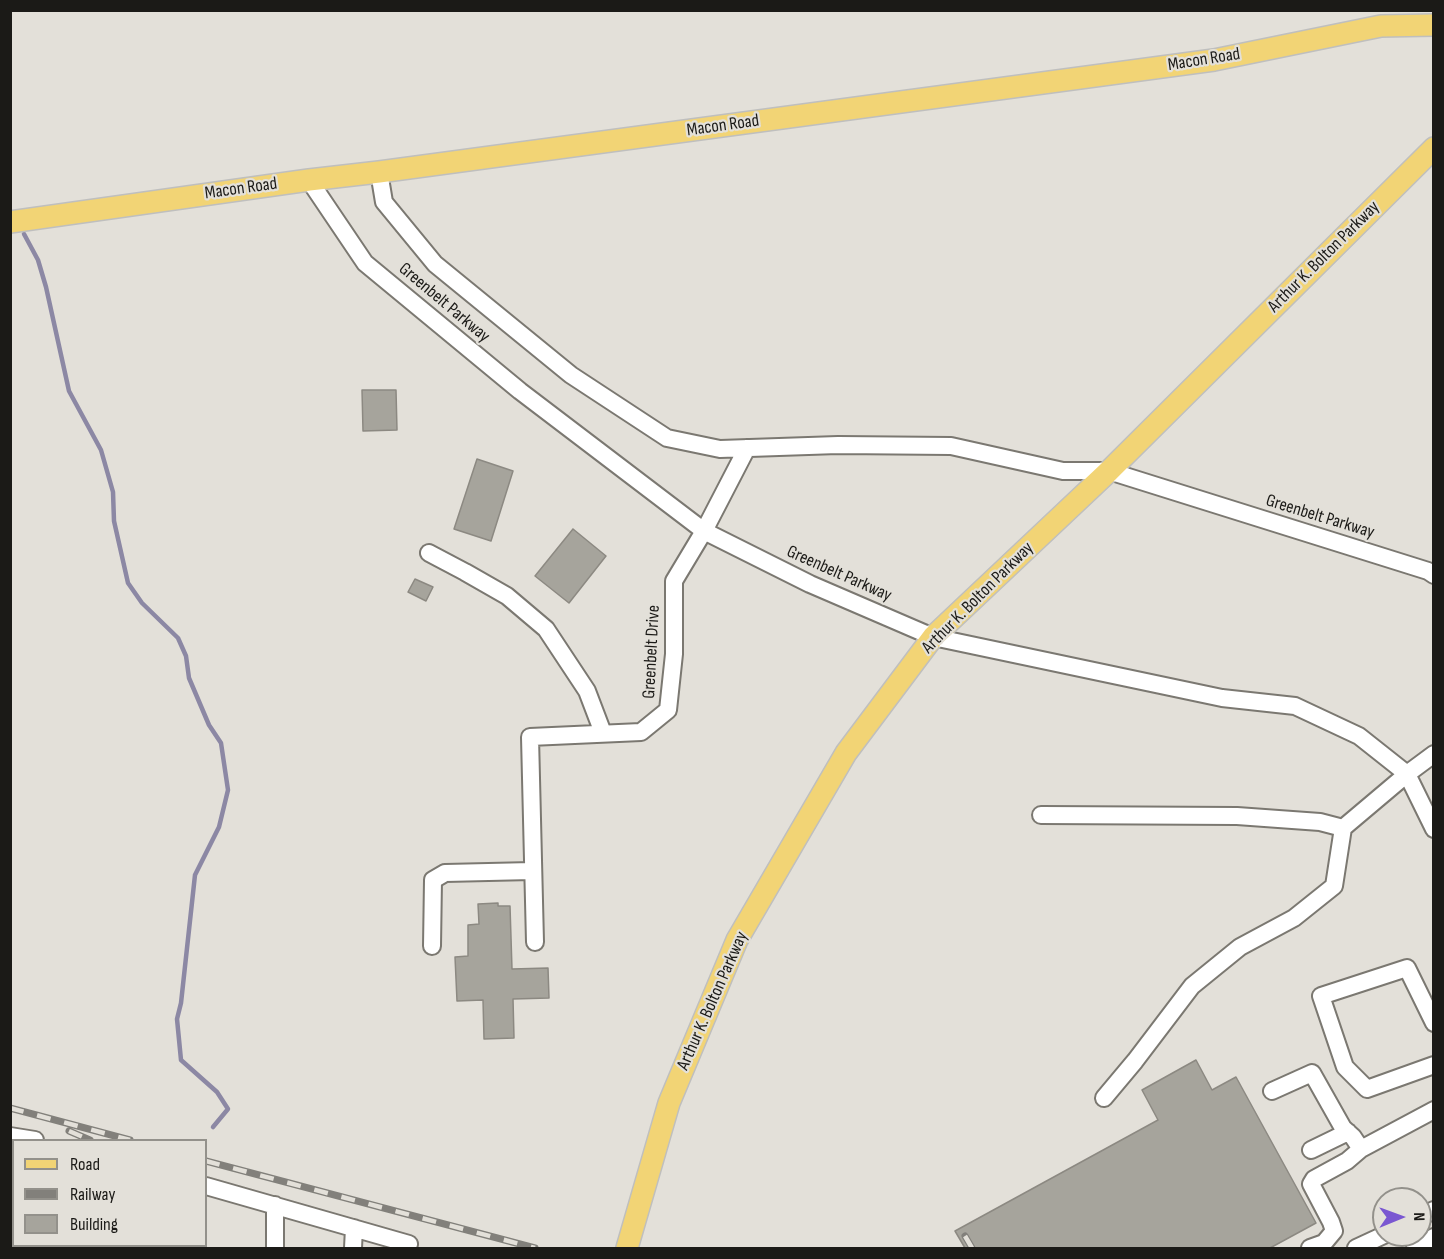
<!DOCTYPE html>
<html>
<head>
<meta charset="utf-8">
<style>
	body { margin:0 }
	#map { position:relative; width:1444px; height:1259px; overflow:hidden; background:#e3e0d9; font-family:"Sofia Sans Condensed",sans-serif }
	canvas { display:block }
	.frame { position:absolute; inset:0; border:12px solid #1b1a17; pointer-events:none }
	.legend { position:absolute; left:12px; top:1139px; width:195px; height:108px; box-sizing:border-box; background:#e3e0d9; border:2px solid #93918b; margin:0; padding:8px 10px; list-style:none; font-size:18px; color:#1b1a17 }
	.legend li { display:flex; align-items:center; gap:12px; height:30px }
	.legend b { width:30px; border:2px solid #93918b }
	.north { position:absolute; left:1372px; top:1187px; width:60px; height:60px; box-sizing:border-box; background:#e3e0d9; border:2px solid #93918b; border-radius:50%; rotate:89deg; font-size:16px; font-weight:700; line-height:24px; text-align:center; color:#1b1a17 }
	.north::after { content:''; display:block; margin:auto; width:21px; height:27px; background:#7a57d1; clip-path:polygon(50% 0,100% 100%,50% 72%,0 100%) }
</style>
</head>
<body>
<div id="map">
<canvas width="1444" height="1259"></canvas>
<div class="frame"></div>
<ul class="legend">
<li><b style="height:8px;background:#f2d475"></b>Road</li>
<li><b style="height:8px;background:#82807b"></b>Railway</li>
<li><b style="height:16px;background:#a6a49c"></b>Building</li>
</ul>
<div class="north">N</div>
</div>
<script>
const g = document.querySelector('canvas').getContext('2d');
g.lineJoin = 'round';
function poly(rows) {
  const path = new Path2D();
  for (const r of rows) {
    path.moveTo(r[0], r[1]);
    for (let i = 2; i < r.length; i += 2) path.lineTo(r[i], r[i + 1]);
  }
  return path;
}
function stroke(path, color, width, dash) {
  g.strokeStyle = color;
  g.lineWidth = width;
  g.lineCap = dash ? 'butt' : 'round';
  g.setLineDash(dash || []);
  g.stroke(path);
}
function fill(path, color) {
  g.fillStyle = color;
  g.fill(path, 'evenodd');
}
function write(font, color, halo, rows, align = 'center') {
  g.font = font + ' "Sofia Sans Condensed",sans-serif';
  g.lineWidth = 4.5;
  g.setLineDash([]);
  g.textBaseline = 'middle';
  g.strokeStyle = halo;
  g.fillStyle = color;
  for (const [text, x, y, turn = 0] of rows) {
    g.save();
    g.translate(x, y);
    g.rotate((+turn || 0) * Math.PI / 180);
    g.textAlign = isNaN(turn) ? turn : align;
    if (halo) g.strokeText(text, 0, 0);
    g.fillText(text, 0, 0);
    g.restore();
  }
}
const stream = poly([
	[24,234,38,260,46,287,69,391,101,450,113,492,114,521,128,583,142,603,178,638,186,656,189,678,209,725,221,743,228,790,219,827,195,875,181,1003,177,1019,181,1060,217,1092,228,1109,213,1127]
]);
const building = poly([
	[362,390,396,390,397,430,363,431,362,390],
	[477,459,513,471,491,541,454,529,477,459],
	[573,529,606,556,569,603,535,576,573,529],
	[415,579,433,587,426,601,408,592,415,579],
	[498,903,498,906,510,906,512,969,548,968,549,998,513,999,514,1038,484,1039,483,1000,457,1001,455,957,468,956,468,925,479,924,478,904,498,903],
	[1196,1060,1212,1090,1236,1077,1316,1223,1270,1248,965,1248,955,1231,1158,1120,1142,1090,1196,1060]
]);
const minor = poly([
	[379,172,384,202,435,264,571,375,667,438,720,449,838,445,951,446,1063,471,1109,471,1428,571,1434,575],
	[309,180,365,263,520,391,704,531,810,584,933,637,1222,698,1295,706,1359,736,1407,774,1434,829],
	[429,553,465,572,507,596,546,629,587,691,603,733],
	[1041,815,1237,816,1320,822,1343,828],
	[535,942,530,737,641,732,668,710,674,654,674,581,704,531,747,448],
	[432,946,433,880,445,873,532,871],
	[1434,1023,1407,968,1321,996,1345,1067,1367,1089,1434,1065],
	[1272,1091,1312,1073,1343,1128,1353,1137,1361,1149,1434,1110],
	[1104,1098,1135,1061,1192,986,1240,947,1294,918,1334,886,1343,828,1407,774,1434,754],
	[10,1136,35,1140],
	[1311,1150,1348,1132],
	[206,1186,409,1244],
	[1420,1217,1434,1210],
	[86,1248,86,1246],
	[275,1248,275,1205],
	[353,1248,354,1228],
	[1310,1248,1324,1243,1334,1231,1331,1222,1311,1184,1314,1179,1347,1161,1361,1149],
	[1356,1248,1384,1235],
	[1415,1248,1434,1237]
]);
const major = poly([
	[10,222,309,180,379,172,1214,60,1381,26,1434,25],
	[627,1248,669,1103,737,940,846,753,933,637,1109,471,1434,148]
]);
const rail = poly([
	[10,1108,130,1140],
	[69,1131,90,1140],
	[206,1161,535,1248],
	[965,1236,972,1248],
	[200,1246,201,1248]
]);
const streetNames = [
	["Macon Road",1204,60,-9],
	["Macon Road",723,126,-8],
	["Macon Road",241,189,-8],
	["Arthur K. Bolton Parkway",1324,257,-45],
	["Greenbelt Parkway",444,303,40],
	["Greenbelt Parkway",1320,517,17],
	["Greenbelt Parkway",839,574,24],
	["Arthur K. Bolton Parkway",978,598,-45],
	["Greenbelt Drive",652,652,-87],
	["Arthur K. Bolton Parkway",713,1001,-66]
];
stroke(stream, '#8c88a4', 4.5);
fill(building, '#a6a49c');
stroke(building, '#8c8982', 1.5);
stroke(minor, '#7b7871', 20);
stroke(major, '#bfbfbe', 24);
stroke(minor, '#fff', 16);
stroke(major, '#f2d475', 21);
stroke(rail, '#82807b', 7);
stroke(rail, '#e3e0d9', 4.5, [14]);
write('18px', '#1b1a17', '#e3e0d9', streetNames);
</script>
</body>
</html>
